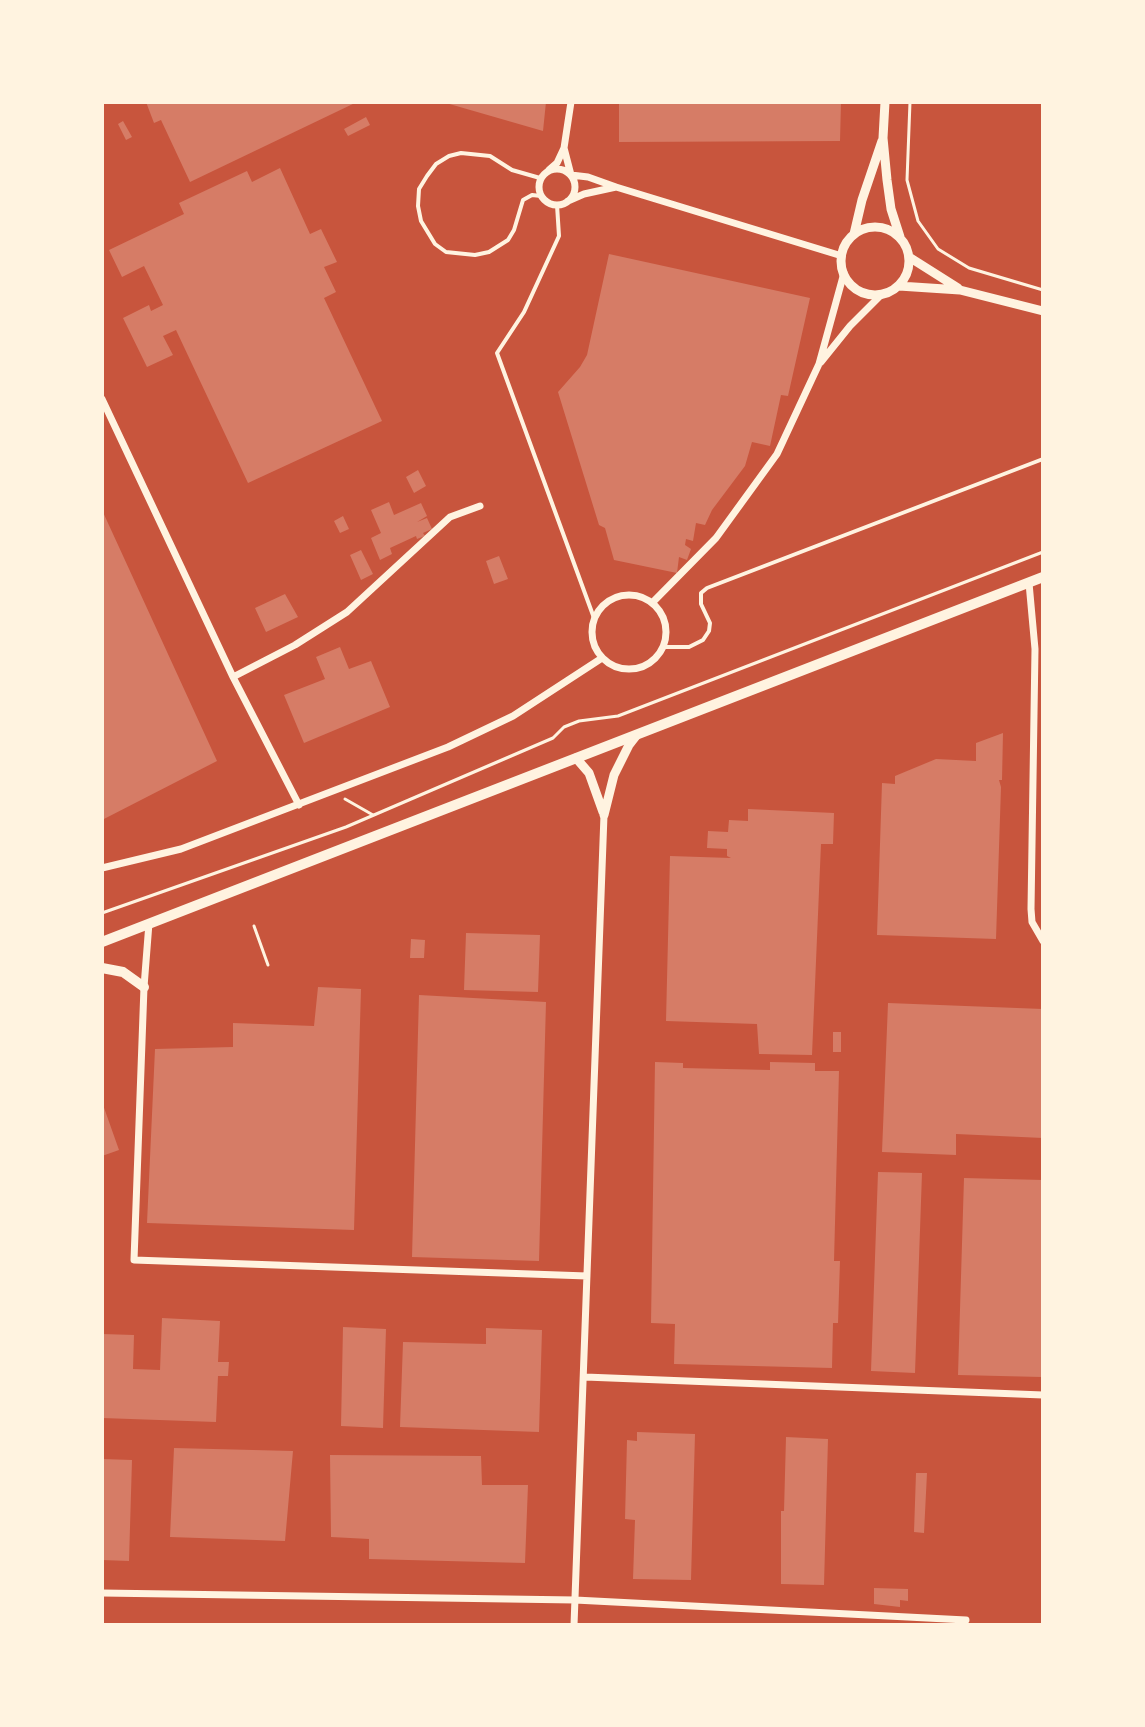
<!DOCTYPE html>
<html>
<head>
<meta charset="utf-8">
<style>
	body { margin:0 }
	#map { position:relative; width:1145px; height:1727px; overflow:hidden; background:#c8553d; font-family:Manrope,sans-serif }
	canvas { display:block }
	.frame { position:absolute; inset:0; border:104px solid #fff3e0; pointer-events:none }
</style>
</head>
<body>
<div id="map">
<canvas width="1145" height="1727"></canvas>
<div class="frame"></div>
</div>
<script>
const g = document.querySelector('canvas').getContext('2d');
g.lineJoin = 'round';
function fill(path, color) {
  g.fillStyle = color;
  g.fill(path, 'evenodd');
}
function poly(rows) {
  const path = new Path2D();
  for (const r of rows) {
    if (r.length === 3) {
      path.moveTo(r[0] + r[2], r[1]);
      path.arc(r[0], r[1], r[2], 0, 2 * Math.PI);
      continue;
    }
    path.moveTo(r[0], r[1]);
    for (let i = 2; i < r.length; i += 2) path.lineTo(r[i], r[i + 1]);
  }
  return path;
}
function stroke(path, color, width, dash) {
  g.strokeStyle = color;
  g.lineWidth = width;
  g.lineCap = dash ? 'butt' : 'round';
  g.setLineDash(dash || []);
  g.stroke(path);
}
const building = poly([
	[146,102,357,102,190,182,161,120,154,123],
	[447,102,546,102,543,131,446,103],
	[619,102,841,102,840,141,619,142],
	[366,117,370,125,348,136,344,129],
	[123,121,132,137,126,140,118,124],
	[280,168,310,234,321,229,337,262,324,267,336,292,324,298,382,421,248,483,176,330,163,336,173,355,147,367,123,318,149,305,151,311,163,305,144,266,122,277,109,250,184,214,179,203,247,171,252,182],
	[609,254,810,298,788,396,781,395,770,446,752,442,745,466,712,510,705,525,696,523,693,541,686,539,685,545,691,549,687,560,679,557,677,573,614,560,605,528,599,525,558,392,580,367,587,355],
	[418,470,426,486,414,493,406,477],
	[389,502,394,515,421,503,427,516,417,522,427,518,432,529,423,533,425,536,417,539,416,536,390,548,392,554,380,560,371,538,381,533,371,510],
	[102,510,217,761,102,820],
	[343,516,349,529,340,533,334,521],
	[361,550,373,574,361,580,350,555],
	[499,556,508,579,494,584,486,561],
	[285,594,298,617,266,632,255,608],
	[340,647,349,669,371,661,390,707,304,743,284,695,325,679,316,657],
	[1003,733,1002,780,999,780,1001,787,996,939,877,935,882,783,895,784,895,776,936,759,976,761,976,743],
	[748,809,834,813,833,844,821,844,812,1055,759,1054,757,1024,666,1021,670,856,731,858,727,856,727,849,707,848,708,831,728,832,729,820,748,821],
	[466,933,540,935,538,992,464,990],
	[411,939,425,940,424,958,410,958],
	[318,987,361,989,354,1230,147,1223,155,1049,233,1047,233,1023,314,1026],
	[419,995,546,1002,539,1261,412,1257],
	[888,1003,1043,1009,1043,1138,956,1134,956,1155,882,1152],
	[833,1032,841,1032,841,1052,833,1052],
	[655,1062,683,1063,683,1068,770,1070,770,1062,815,1063,815,1071,839,1071,834,1261,840,1261,838,1323,833,1323,832,1368,674,1364,675,1324,651,1323],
	[102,1102,119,1150,102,1156],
	[878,1172,922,1173,915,1373,871,1371],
	[964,1178,1043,1180,1042,1377,958,1375],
	[162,1318,220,1321,218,1362,229,1362,228,1376,218,1376,216,1422,102,1418,102,1334,134,1335,133,1369,160,1370],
	[343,1327,386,1329,383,1428,341,1426],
	[486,1328,542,1330,539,1432,400,1427,403,1342,486,1344],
	[637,1432,695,1434,691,1580,633,1579,635,1520,625,1519,627,1440,637,1441],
	[786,1437,828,1439,824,1585,781,1584,781,1511,784,1511],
	[174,1448,293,1451,285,1541,170,1537],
	[330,1455,481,1456,482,1485,528,1485,525,1563,369,1559,369,1539,331,1537],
	[102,1459,132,1460,129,1561,102,1560],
	[916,1473,927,1473,924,1533,914,1532],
	[874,1588,908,1589,908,1601,900,1600,900,1607,874,1604]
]);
const path = poly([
	[910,102,907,180,918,221,938,249,969,268,1043,290],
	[345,799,373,815],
	[102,913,346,827,553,738,564,727,579,721,618,716,1043,552],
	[254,926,268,965]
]);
const service = poly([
	[540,178,512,170,490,156,461,153,449,156,436,164,427,176,419,189,418,206,421,221,435,244,446,252,475,255,489,252,508,240,514,230,523,200,532,195,541,196],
	[557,205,559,236,524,312,497,353,594,618],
	[663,647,689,647,703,640,709,631,710,623,701,604,701,593,707,588,1043,459]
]);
const minor = poly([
	[564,148,571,102],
	[557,187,18],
	[549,170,557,163,564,148,571,175,588,177,616,187,584,194,568,201],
	[616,187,842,256],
	[821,362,850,326,881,295],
	[102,399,233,677,299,805],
	[1029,583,1035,649,1031,909,1032,922,1043,941],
	[629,632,37],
	[652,603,716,538,777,454,819,364,844,273],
	[233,677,295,645,347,612,450,517,480,506],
	[102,868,181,849,448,747,513,716,602,658],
	[149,923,144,987,134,1260,587,1276],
	[585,1377,1043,1395],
	[102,1593,575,1600,966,1620],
	[574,1625,604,815]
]);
const tertiary = poly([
	[885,102,883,138,887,180,891,209,900,237],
	[875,261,34],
	[854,234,862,200,882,141],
	[909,257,958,288],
	[899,286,960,290,1043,311],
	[576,758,589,773,603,812],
	[604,815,614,775,629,745,636,736]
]);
const secondary = poly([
	[102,942,1043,577],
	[102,968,123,972,144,987]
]);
fill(building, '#d67c66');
stroke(path, '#fff3e0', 3);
stroke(service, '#fff3e0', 4);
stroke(minor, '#fff3e0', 7);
stroke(tertiary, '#fff3e0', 9);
stroke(secondary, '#fff3e0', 10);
</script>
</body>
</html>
